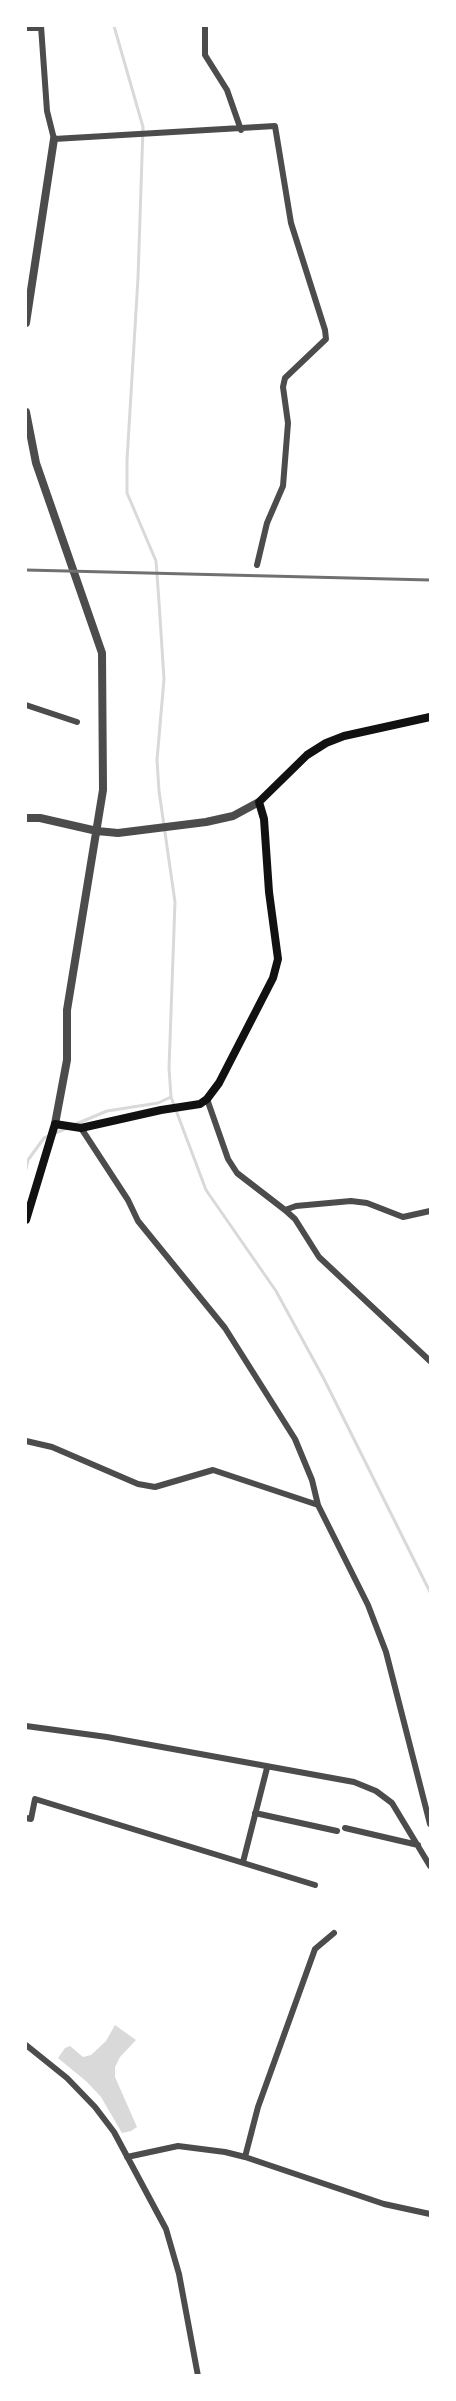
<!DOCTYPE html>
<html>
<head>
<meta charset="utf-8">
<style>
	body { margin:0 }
	#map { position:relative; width:456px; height:2401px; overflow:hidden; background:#fff; font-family:"Fira Sans",sans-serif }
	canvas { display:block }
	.frame { position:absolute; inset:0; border:27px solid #fff; pointer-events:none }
</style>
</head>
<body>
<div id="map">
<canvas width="456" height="2401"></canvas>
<div class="frame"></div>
</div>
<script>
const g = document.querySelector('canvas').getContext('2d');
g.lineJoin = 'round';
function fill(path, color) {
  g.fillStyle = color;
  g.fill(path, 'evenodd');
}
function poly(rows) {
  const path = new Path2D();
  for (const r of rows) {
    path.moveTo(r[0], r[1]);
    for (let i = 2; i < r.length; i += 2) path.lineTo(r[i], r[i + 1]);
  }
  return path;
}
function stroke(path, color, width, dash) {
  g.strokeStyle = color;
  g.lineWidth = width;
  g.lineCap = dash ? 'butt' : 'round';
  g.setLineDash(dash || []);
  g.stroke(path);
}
const water = poly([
	[115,2025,136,2040,120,2057,115,2067,115,2077,137,2127,131,2131,122,2133,101,2097,87,2082,58,2058,65,2048,70,2046,83,2057,91,2055,106,2041]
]);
const stream = poly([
	[114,26,143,127,138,278,127,460,127,493,156,561,159,602,164,679,157,760,159,791,175,902,169,1068,171,1097,206,1190,276,1291,324,1379,430,1592],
	[76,1124,107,1111,158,1103,171,1097],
	[26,1169,28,1160,44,1138,67,1128]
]);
const minor = poly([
	[41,26,47,111,54,139,275,126,291,223,325,330,326,339,285,378,283,387,288,423,283,486,267,523,257,565],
	[205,26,205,55,227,90,241,130],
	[26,28,41,28],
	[26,705,77,722],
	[207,1099,228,1159,237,1173,285,1210,296,1206,351,1201,367,1203,403,1217,430,1211],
	[81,1128,128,1200,138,1221,225,1328,295,1439,312,1480,318,1505,368,1605,386,1652,430,1824],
	[285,1210,295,1219,319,1257,430,1361],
	[26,1441,52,1447,138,1484,155,1487,213,1470,318,1505],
	[26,1726,107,1737,354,1782,376,1791,392,1803,430,1866],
	[255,1813,337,1831],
	[26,1818,31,1819,35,1799,315,1885],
	[345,1828,418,1845],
	[243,1862,267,1768],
	[26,2045,67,2078,95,2107,114,2132,166,2229,179,2274,198,2376],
	[127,2157,178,2146,225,2152,245,2157,384,2204,430,2214],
	[245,2157,258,2107,315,1949,334,1933]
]);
const tertiary = poly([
	[26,323,54,139],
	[26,412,36,463,102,653,103,790,67,1010,67,1060,55,1124],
	[26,818,40,818,97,831,118,833,206,822,233,816,259,802]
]);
const secondary = poly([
	[26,1220,55,1124,81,1128,161,1110,200,1104,207,1099,219,1083,273,978,278,959,269,892,264,819,259,802,307,755,326,743,344,736,430,717]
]);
const rail = poly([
	[26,570,430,580]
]);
fill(water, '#d9d9d9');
stroke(stream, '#d9d9d9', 3);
stroke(minor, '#4c4c4c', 6);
stroke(tertiary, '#4c4c4c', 8);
stroke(secondary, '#111', 8);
stroke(rail, '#707070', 3);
</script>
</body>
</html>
